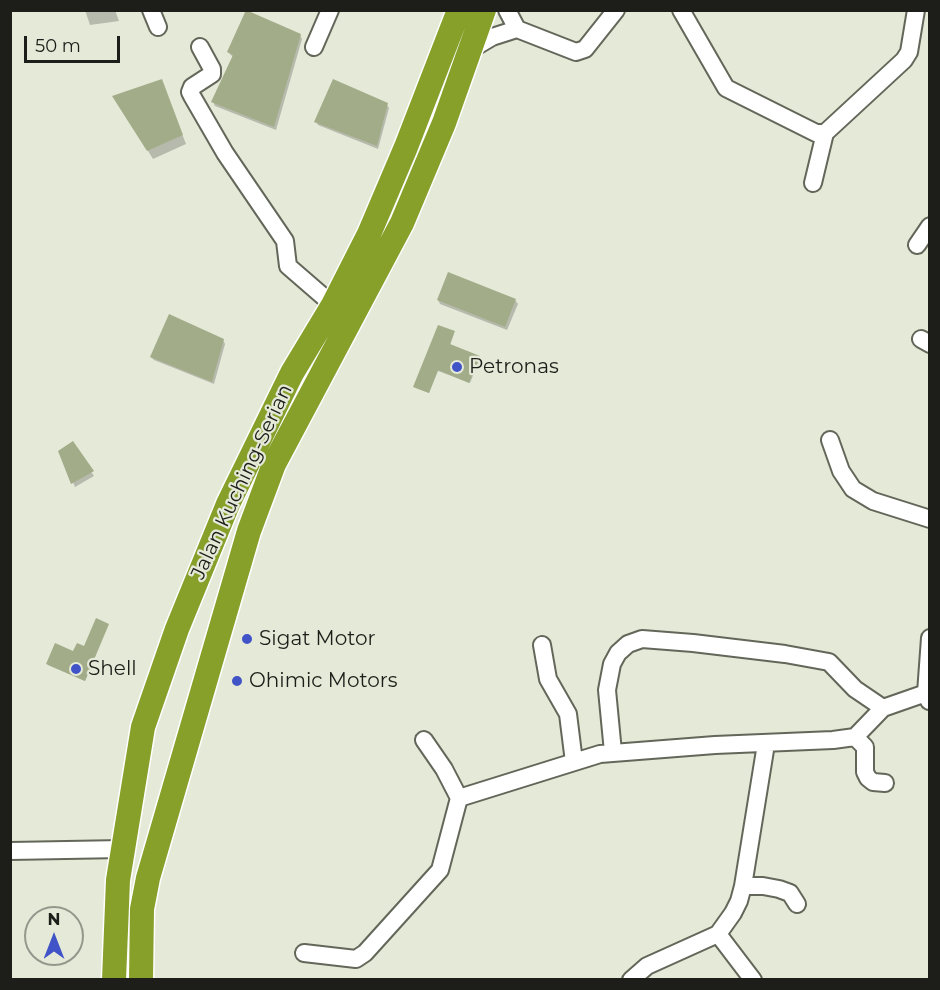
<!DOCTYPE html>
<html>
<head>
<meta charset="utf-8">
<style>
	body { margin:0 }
	#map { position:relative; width:940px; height:990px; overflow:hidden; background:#e4e9d8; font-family:Montserrat,sans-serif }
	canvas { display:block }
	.frame { position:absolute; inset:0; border:12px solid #1d1e19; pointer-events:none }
	.north { position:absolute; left:24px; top:906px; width:60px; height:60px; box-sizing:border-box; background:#e4e9d8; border:2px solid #94988c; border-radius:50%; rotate:0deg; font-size:16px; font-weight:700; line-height:24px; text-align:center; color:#1d1e19 }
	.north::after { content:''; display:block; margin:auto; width:21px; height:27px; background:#4053c7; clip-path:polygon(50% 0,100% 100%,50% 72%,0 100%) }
	.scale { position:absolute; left:24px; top:36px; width:96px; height:27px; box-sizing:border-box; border:3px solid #1d1e19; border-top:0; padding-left:8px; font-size:18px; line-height:21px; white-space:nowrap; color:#1d1e19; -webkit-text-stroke:4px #e4e9d8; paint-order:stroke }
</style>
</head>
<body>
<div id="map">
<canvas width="940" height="990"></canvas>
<div class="frame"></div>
<div class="north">N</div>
<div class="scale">50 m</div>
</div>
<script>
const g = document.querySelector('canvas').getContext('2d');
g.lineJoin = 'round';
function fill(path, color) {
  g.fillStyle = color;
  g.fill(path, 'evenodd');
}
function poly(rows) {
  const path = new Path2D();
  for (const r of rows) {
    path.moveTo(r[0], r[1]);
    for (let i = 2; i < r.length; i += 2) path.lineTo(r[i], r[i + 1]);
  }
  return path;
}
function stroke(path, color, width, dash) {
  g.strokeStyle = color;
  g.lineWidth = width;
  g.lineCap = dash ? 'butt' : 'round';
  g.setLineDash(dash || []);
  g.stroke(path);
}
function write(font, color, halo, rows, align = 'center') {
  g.font = font + ' Montserrat,sans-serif';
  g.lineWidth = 4.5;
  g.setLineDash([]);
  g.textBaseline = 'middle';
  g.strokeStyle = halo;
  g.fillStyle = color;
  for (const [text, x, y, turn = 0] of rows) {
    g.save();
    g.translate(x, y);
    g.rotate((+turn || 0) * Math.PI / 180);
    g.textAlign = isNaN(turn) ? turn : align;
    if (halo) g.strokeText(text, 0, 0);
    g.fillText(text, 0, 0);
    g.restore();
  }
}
const shadow = poly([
	[85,10,115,10,119,21,90,25],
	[300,35,302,39,276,130,215,106,213,102,233,57,228,52],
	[161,80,186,144,153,159,119,104],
	[387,105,389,108,378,149,318,125,316,121],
	[438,300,515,300,518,304,507,330,440,304],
	[454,333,450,346,480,358,470,383,438,371,429,393,416,388],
	[223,340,225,344,214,384,154,360,151,357],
	[72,443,94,476,75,487,60,451],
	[108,625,85,681,48,665,85,648]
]);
const building = poly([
	[246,10,301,34,274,127,211,102,233,55,227,52],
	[162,79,183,135,147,151,112,96],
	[333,79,388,103,377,146,314,122],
	[448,272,516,299,505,327,437,300],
	[169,314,224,339,212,382,150,357],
	[438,325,455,331,450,344,480,356,469,383,438,370,429,393,413,387],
	[73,441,94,471,71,484,58,451],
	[96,618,109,624,85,681,46,664,55,643,73,651,77,643,84,646]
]);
const minor = poly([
	[151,10,158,27],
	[507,10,517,29,576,52,585,49,616,10],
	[681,10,726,88,816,133,825,133],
	[200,47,212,69,212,74,192,87,190,92,192,96,225,153,285,241,288,266,333,305],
	[314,47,330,10],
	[470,50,492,37,517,29],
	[813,183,825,133,904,60,909,52,916,10],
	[917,245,930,226],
	[921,339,930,344],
	[830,440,841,471,853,489,873,501,930,519],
	[542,645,548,679,568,714,574,762],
	[929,701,926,693,930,638],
	[855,737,865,747,865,772,868,778,873,782,885,783],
	[424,740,444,769,459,798],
	[613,752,607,690,612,664,618,653,628,644,642,639,693,643,785,654,829,662,855,689,883,708],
	[10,851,123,849],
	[743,886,763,886,779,889,790,893,797,904],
	[304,953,356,959,365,953,440,870,459,798,600,754,715,745,833,740,855,737,883,708,926,693],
	[631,980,647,966,718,934],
	[753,980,718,934,733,913,739,901,743,886,766,744]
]);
const highway = poly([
	[114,980,118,880,143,727,177,629,228,504,292,373,333,305,369,234,406,147,459,10],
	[141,980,142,909,148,878,249,531,274,464,402,223,444,123,484,10]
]);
const markers = [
	[457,367,6,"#4053c7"],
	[247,639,6,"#4053c7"],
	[76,669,6,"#4053c7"],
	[237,681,6,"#4053c7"]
];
const poiNames = [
	["Petronas",469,367],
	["Sigat Motor",259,639],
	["Shell",88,669],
	["Ohimic Motors",249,681]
];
const streetNames = [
	["Jalan Kuching-Serian",242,482,-65]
];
fill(shadow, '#0003');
fill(building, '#a2ac88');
stroke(minor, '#636759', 20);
stroke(highway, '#fff', 27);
stroke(minor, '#fff', 16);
stroke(highway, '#87a02a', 24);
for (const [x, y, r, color] of markers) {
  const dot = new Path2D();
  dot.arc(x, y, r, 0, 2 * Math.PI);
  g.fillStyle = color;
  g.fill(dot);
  stroke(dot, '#e4e9d8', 2);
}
write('20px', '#1d1e19', '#e4e9d8', poiNames, 'left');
write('20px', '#1d1e19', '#e4e9d8', streetNames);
</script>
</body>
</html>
